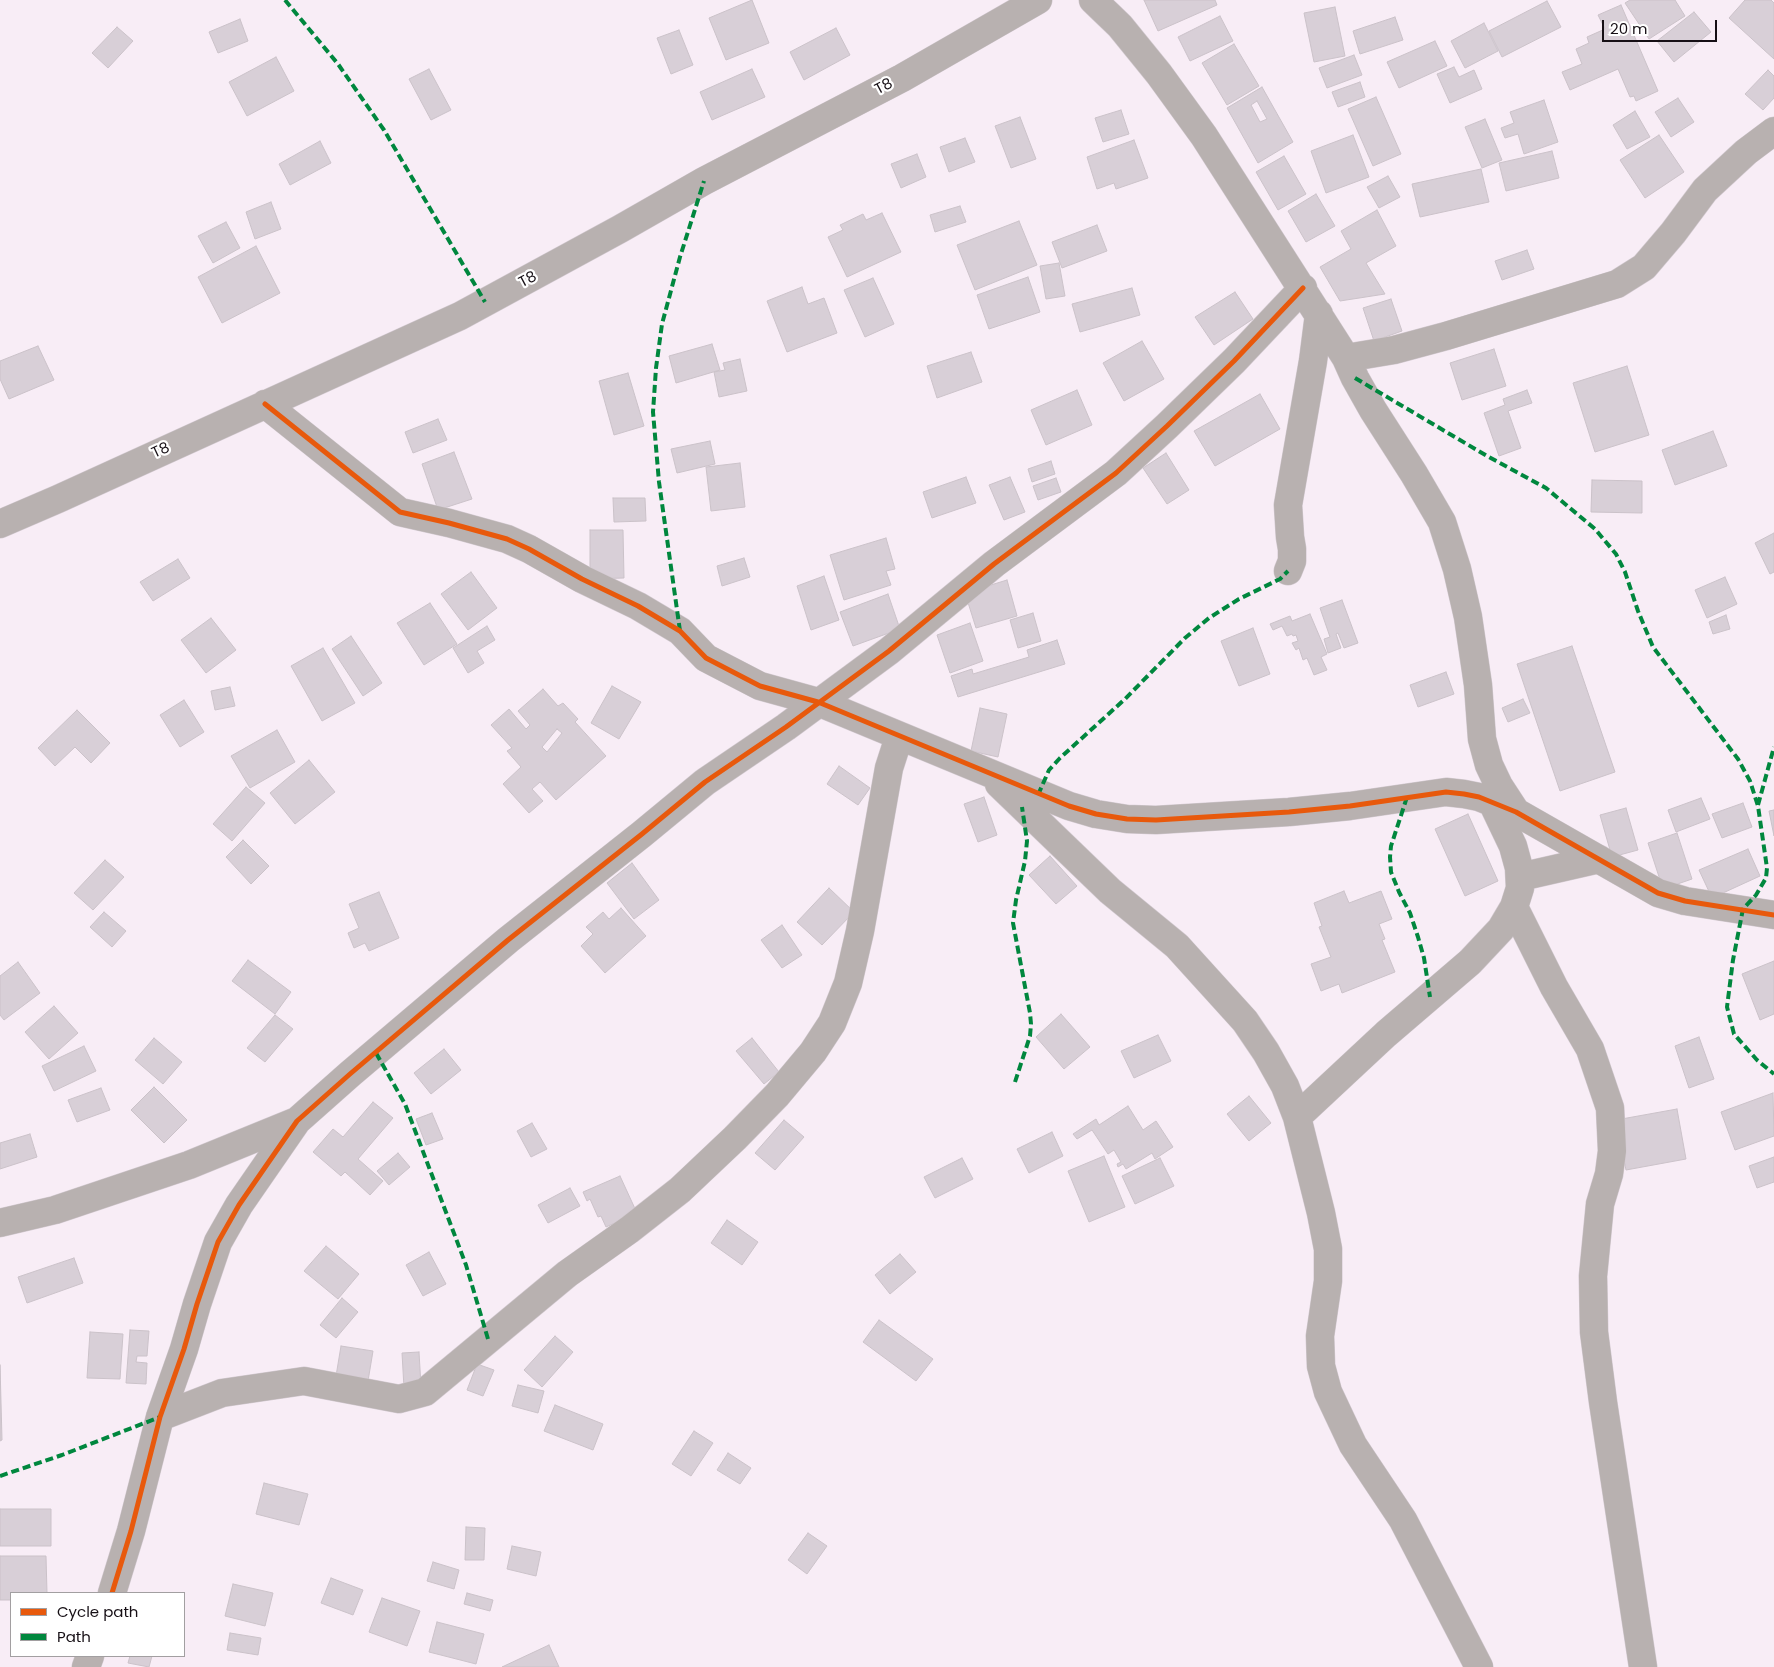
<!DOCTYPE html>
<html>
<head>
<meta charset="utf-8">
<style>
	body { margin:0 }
	#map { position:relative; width:1774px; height:1667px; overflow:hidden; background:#f8edf6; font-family:Poppins,sans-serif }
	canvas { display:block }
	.legend { position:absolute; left:10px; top:1592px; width:175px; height:65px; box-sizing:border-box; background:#fff; border:1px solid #a29fa1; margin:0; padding:6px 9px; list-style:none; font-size:15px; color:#160f15 }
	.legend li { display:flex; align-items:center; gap:10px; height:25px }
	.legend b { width:25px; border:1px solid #a29fa1 }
	.scale { position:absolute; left:1602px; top:20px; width:115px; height:22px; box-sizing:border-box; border:2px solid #160f15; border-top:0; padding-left:6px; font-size:15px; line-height:18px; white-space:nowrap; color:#160f15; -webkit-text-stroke:4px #fff; paint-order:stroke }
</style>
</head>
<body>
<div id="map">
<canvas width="1774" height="1667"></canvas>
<ul class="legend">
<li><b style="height:6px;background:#e8590c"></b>Cycle path</li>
<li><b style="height:6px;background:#00873e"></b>Path</li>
</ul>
<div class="scale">20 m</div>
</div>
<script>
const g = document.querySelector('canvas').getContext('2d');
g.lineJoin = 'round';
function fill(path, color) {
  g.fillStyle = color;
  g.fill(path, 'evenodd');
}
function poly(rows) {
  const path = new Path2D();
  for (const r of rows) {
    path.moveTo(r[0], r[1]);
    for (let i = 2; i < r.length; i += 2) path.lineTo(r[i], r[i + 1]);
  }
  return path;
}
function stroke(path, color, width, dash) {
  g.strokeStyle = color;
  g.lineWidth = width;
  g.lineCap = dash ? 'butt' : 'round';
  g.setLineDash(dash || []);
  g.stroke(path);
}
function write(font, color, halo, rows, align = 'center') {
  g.font = font + ' Poppins,sans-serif';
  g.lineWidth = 4.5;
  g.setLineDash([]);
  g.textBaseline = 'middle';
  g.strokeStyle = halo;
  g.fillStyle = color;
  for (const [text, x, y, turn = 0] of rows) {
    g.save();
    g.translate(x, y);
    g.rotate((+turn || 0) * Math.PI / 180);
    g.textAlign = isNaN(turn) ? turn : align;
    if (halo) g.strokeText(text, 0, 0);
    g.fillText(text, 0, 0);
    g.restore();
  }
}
const building = poly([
	[752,0,769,43,726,60,709,18,752,0],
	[1144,0,1215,0,1217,5,1158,31,1144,0],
	[1630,0,1675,0,1685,16,1649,39,1625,3,1630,0],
	[1745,0,1771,0,1774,3,1774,59,1729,18,1745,0],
	[1547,1,1561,27,1502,57,1489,31,1547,1],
	[1621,5,1658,91,1636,101,1634,96,1630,97,1618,69,1570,90,1562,72,1582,64,1576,49,1589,43,1587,37,1605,29,1598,15,1621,5],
	[1335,7,1345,56,1314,62,1304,13,1335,7],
	[1694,12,1711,32,1674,62,1657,41,1694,12],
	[1220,16,1233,41,1190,61,1178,37,1220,16],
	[1395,17,1403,40,1360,54,1353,31,1395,17],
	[240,19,248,41,218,53,209,32,240,19],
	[1484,23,1498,51,1465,68,1451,41,1484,23],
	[117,27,133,41,108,68,92,53,117,27],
	[836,28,850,55,804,80,790,52,836,28],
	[679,30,693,65,671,74,657,38,679,30],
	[1435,41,1447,66,1399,88,1387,62,1435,41],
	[1234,44,1259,86,1227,105,1202,63,1234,44],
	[1354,55,1362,75,1327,88,1319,68,1354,55],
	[276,57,294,91,247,116,229,82,276,57],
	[1454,67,1459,77,1474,70,1482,89,1450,103,1437,74,1454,67],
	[429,69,451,110,431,120,409,79,429,69],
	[752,69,765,97,712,120,700,92,752,69],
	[1768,70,1774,76,1774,98,1763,110,1745,94,1768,70],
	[1360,82,1365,97,1338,107,1332,92,1360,82],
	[1262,87,1293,142,1258,163,1227,108,1262,87],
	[1257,101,1267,119,1260,122,1251,105,1257,101],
	[1376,97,1401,154,1373,166,1348,109,1376,97],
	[1678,98,1694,122,1671,137,1655,112,1678,98],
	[1544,100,1558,142,1524,154,1518,134,1505,138,1501,128,1514,123,1510,112,1544,100],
	[1121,110,1129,134,1103,142,1095,118,1121,110],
	[1635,111,1650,137,1627,149,1613,125,1635,111],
	[1020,117,1036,159,1011,168,995,126,1020,117],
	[1485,119,1502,160,1482,168,1465,127,1485,119],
	[1353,135,1369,177,1326,193,1311,151,1353,135],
	[1659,135,1684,172,1645,198,1620,160,1659,135],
	[965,138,975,162,949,172,940,147,965,138],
	[1134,140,1148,178,1116,189,1114,183,1097,189,1087,157,1134,140],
	[320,141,331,163,290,185,279,164,320,141],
	[1552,151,1559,178,1506,191,1499,163,1552,151],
	[917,154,926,177,901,188,891,164,917,154],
	[1284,156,1306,194,1278,210,1256,172,1284,156],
	[1481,169,1489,202,1420,217,1412,184,1481,169],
	[1388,176,1400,197,1379,208,1367,187,1388,176],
	[1316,194,1335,226,1306,242,1288,211,1316,194],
	[271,202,281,229,255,239,246,212,271,202],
	[960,206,966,222,935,232,930,215,960,206],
	[1377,210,1396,246,1366,263,1385,294,1340,301,1320,267,1351,249,1341,231,1377,210],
	[882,213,901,252,847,277,828,237,843,230,840,225,863,214,866,220,882,213],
	[1019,221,1037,265,975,290,957,245,1019,221],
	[226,222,240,248,213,263,198,236,226,222],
	[1097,225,1107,251,1062,268,1052,242,1097,225],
	[256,246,280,293,222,323,198,277,256,246],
	[1527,250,1534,269,1502,280,1495,261,1527,250],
	[1059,263,1065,296,1046,299,1040,266,1059,263],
	[1028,277,1040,312,989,329,977,295,1028,277],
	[873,278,894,324,865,337,844,290,873,278],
	[802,287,808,304,824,298,837,333,787,352,767,301,802,287],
	[1132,288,1140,315,1080,332,1072,304,1132,288],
	[1235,292,1253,319,1214,345,1195,317,1235,292],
	[1391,299,1402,331,1374,341,1363,308,1391,299],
	[1142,341,1164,379,1124,401,1103,363,1142,341],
	[712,344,720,370,676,383,669,356,712,344],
	[38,346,54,380,9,399,0,379,0,361,38,346],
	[1494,349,1506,386,1462,400,1450,363,1494,349],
	[971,352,982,382,937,398,927,366,971,352],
	[740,359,747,391,719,397,714,372,725,370,723,363,740,359],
	[1627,366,1649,435,1595,452,1573,383,1627,366],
	[628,373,644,426,614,435,599,381,628,373],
	[1077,390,1092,425,1046,445,1031,410,1077,390],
	[1527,390,1532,403,1508,411,1521,448,1499,456,1484,413,1505,405,1503,399,1527,390],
	[1260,394,1280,429,1215,466,1194,431,1260,394],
	[438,419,447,440,413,453,405,432,438,419],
	[1713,431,1727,466,1675,485,1662,450,1713,431],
	[710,441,715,464,677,473,671,449,710,441],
	[454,452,472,499,438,510,422,464,454,452],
	[1166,453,1189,490,1167,504,1143,468,1166,453],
	[1051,461,1055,474,1032,482,1028,469,1051,461],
	[740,463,745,507,711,511,706,467,740,463],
	[966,477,976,503,932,518,923,492,966,477],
	[1010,477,1025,512,1004,520,989,485,1010,477],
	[1056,478,1061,492,1038,500,1033,486,1056,478],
	[1592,480,1642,481,1642,513,1591,512,1592,480],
	[613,498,645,498,646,521,614,522,613,498],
	[590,530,623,530,624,578,590,579,590,530],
	[1774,533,1774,572,1770,574,1755,543,1774,533],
	[886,538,895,569,886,571,891,585,844,600,830,555,886,538],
	[744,558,750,577,722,586,717,566,744,558],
	[178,559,190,578,153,601,140,582,178,559],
	[471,572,497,608,468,630,441,594,471,572],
	[824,576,839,620,811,630,797,586,824,576],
	[1725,577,1737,604,1707,618,1695,590,1725,577],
	[1007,580,1017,616,976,628,965,593,1007,580],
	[888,594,900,629,853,646,840,612,888,594],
	[1342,600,1358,643,1344,648,1338,633,1336,634,1341,648,1328,653,1324,639,1330,637,1320,608,1342,600],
	[430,603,457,644,424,665,397,623,430,603],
	[1033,613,1041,641,1018,648,1010,620,1033,613],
	[1310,614,1327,654,1321,657,1327,670,1314,675,1307,658,1303,660,1299,648,1296,650,1292,643,1298,641,1296,635,1293,636,1292,634,1287,636,1282,626,1273,630,1270,624,1290,616,1292,621,1310,614],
	[1726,615,1730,629,1713,634,1709,622,1726,615],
	[211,618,236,650,206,673,181,640,211,618],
	[970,623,983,661,950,673,937,635,970,623],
	[487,626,495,640,477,651,484,663,468,673,453,648,487,626],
	[1253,628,1270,674,1239,686,1221,641,1253,628],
	[351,636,382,683,363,696,332,649,351,636],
	[1057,640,1065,664,958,697,951,676,972,669,973,674,1029,657,1027,650,1057,640],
	[1572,646,1615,772,1560,791,1517,664,1572,646],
	[323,648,355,703,322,721,291,666,323,648],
	[1446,672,1454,694,1418,707,1410,685,1446,672],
	[612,686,641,702,619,739,591,723,612,686],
	[230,687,235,706,215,710,211,691,230,687],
	[543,689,558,706,563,703,578,719,575,722,606,756,556,800,540,782,532,789,543,801,529,813,503,784,521,767,507,751,512,748,491,725,509,709,526,729,530,725,518,711,543,689],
	[557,729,562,733,547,752,542,747,557,729],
	[1523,699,1530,713,1508,722,1502,708,1523,699],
	[184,700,204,732,180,747,160,715,184,700],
	[980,708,1007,714,998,757,971,751,980,708],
	[77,710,110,743,91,763,75,747,55,766,38,748,77,710],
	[277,730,295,762,250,788,231,756,277,730],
	[309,760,335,792,295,824,270,793,309,760],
	[839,766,870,788,858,805,827,784,839,766],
	[246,787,265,803,232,841,213,824,246,787],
	[984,797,997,835,978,842,964,804,984,797],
	[1701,798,1710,819,1676,832,1668,810,1701,798],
	[1743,803,1752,827,1722,838,1712,814,1743,803],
	[1626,808,1638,850,1612,857,1600,815,1626,808],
	[1774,810,1774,836,1769,811,1774,810],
	[1468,814,1498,881,1465,896,1435,829,1468,814],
	[1677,833,1692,879,1663,889,1648,843,1677,833],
	[243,840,269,866,251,884,226,857,243,840],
	[1748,849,1760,876,1712,898,1699,870,1748,849],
	[1050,856,1077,886,1056,904,1029,875,1050,856],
	[105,860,124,877,93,910,74,893,105,860],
	[632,863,659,900,634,919,607,883,632,863],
	[829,888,854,912,822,945,797,922,829,888],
	[1344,891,1349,903,1381,891,1392,919,1379,924,1385,939,1382,940,1395,972,1342,993,1339,984,1321,991,1311,964,1331,957,1319,927,1322,926,1314,903,1344,891],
	[379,892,399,938,369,951,365,943,354,948,348,933,359,928,349,904,379,892],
	[621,908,646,936,605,973,581,946,593,934,586,927,603,912,609,919,621,908],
	[104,912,126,931,112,947,90,927,104,912],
	[782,925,802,955,782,968,761,940,782,925],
	[248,960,291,992,275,1014,232,981,248,960],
	[1774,961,1774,1014,1760,1020,1742,974,1774,961],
	[18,962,40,993,4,1020,0,1015,0,976,18,962],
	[54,1006,78,1033,49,1059,25,1032,54,1006],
	[1061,1014,1090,1047,1064,1069,1036,1037,1061,1014],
	[275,1015,293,1029,265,1062,247,1048,275,1015],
	[1158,1035,1171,1061,1134,1078,1121,1051,1158,1035],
	[1699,1037,1714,1079,1689,1088,1675,1046,1699,1037],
	[154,1038,182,1062,163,1084,135,1060,154,1038],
	[752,1038,779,1072,764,1084,736,1051,752,1038],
	[84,1046,96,1071,54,1091,42,1066,84,1046],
	[444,1049,461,1070,431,1094,414,1073,444,1049],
	[154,1087,187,1120,164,1143,131,1110,154,1087],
	[101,1088,110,1110,77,1122,68,1100,101,1088],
	[1773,1093,1774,1136,1735,1150,1721,1112,1773,1093],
	[1249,1096,1271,1123,1249,1141,1227,1114,1249,1096],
	[373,1102,393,1118,358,1159,383,1181,370,1195,345,1172,341,1176,313,1152,333,1129,343,1137,373,1102],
	[1128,1106,1143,1130,1156,1121,1173,1147,1155,1159,1152,1153,1126,1169,1123,1164,1118,1167,1117,1164,1121,1162,1114,1150,1108,1154,1092,1130,1077,1139,1073,1134,1096,1119,1099,1125,1128,1106],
	[1677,1109,1686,1159,1626,1170,1616,1120,1677,1109],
	[432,1113,443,1139,426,1145,416,1119,432,1113],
	[784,1120,804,1137,775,1170,755,1153,784,1120],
	[532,1123,547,1149,531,1157,517,1131,532,1123],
	[1052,1132,1063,1156,1029,1173,1017,1149,1052,1132],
	[30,1134,37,1157,0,1169,0,1143,30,1134],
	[398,1153,410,1167,389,1185,377,1171,398,1153],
	[1104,1156,1125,1207,1089,1222,1068,1171,1104,1156],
	[1774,1157,1774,1182,1757,1188,1749,1166,1774,1157],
	[962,1158,973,1179,935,1198,924,1177,962,1158],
	[1160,1158,1174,1186,1135,1204,1122,1176,1160,1158],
	[620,1176,637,1213,606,1227,601,1216,598,1217,590,1199,587,1201,583,1192,620,1176],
	[570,1188,580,1206,548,1223,538,1205,570,1188],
	[727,1220,758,1242,742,1265,711,1243,727,1220],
	[326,1246,359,1274,338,1299,304,1271,326,1246],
	[429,1252,446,1284,423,1296,406,1265,429,1252],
	[900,1254,916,1272,890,1294,875,1275,900,1254],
	[74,1258,83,1283,27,1303,18,1277,74,1258],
	[342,1298,358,1312,336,1338,320,1325,342,1298],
	[879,1320,933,1359,916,1381,863,1342,879,1320],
	[130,1330,149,1331,147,1356,137,1356,136,1362,147,1363,146,1384,126,1383,130,1330],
	[90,1332,123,1334,120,1379,87,1378,90,1332],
	[555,1336,573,1352,542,1387,524,1370,555,1336],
	[341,1346,373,1351,368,1381,336,1376,341,1346],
	[419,1352,421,1386,404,1388,402,1353,419,1352],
	[477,1364,494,1370,483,1396,467,1390,477,1364],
	[0,1365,2,1440,0,1441,0,1365],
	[518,1385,544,1391,538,1413,512,1406,518,1385],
	[555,1405,603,1424,593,1450,544,1431,555,1405],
	[694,1431,713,1443,691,1476,672,1464,694,1431],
	[728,1453,751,1468,740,1484,717,1470,728,1453],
	[264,1483,308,1494,299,1525,256,1514,264,1483],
	[0,1509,51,1509,51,1546,0,1546,0,1509],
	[466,1527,485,1528,484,1560,465,1560,466,1527],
	[808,1533,827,1546,807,1574,788,1560,808,1533],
	[512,1546,541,1552,536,1576,507,1569,512,1546],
	[0,1556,46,1556,47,1593,11,1593,11,1600,0,1600,0,1556],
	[433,1562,459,1570,454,1589,427,1581,433,1562],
	[331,1578,363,1590,353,1615,321,1603,331,1578],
	[233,1584,273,1593,265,1626,225,1616,233,1584],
	[467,1593,493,1600,490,1611,464,1604,467,1593],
	[382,1598,420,1611,407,1646,369,1632,382,1598],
	[437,1622,484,1634,476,1664,429,1652,437,1622],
	[230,1633,261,1638,258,1655,227,1650,230,1633],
	[549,1645,559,1667,502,1667,549,1645],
	[130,1656,152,1656,149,1667,128,1663,130,1656]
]);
const minor = poly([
	[1093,0,1120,26,1159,74,1204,136,1346,358,1355,378,1373,410,1414,474,1442,522,1457,569,1468,617,1478,685,1482,739,1489,765,1499,786,1516,812],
	[1346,358,1394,350,1446,336,1617,284,1644,267,1673,233,1705,190,1746,152,1774,131],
	[265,404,400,512,449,523,507,539,529,549,582,579,638,606,680,631,706,658,760,686,818,702,1069,806,1096,814,1127,819,1156,820,1289,812,1350,806,1446,792,1464,794,1479,797,1516,812,1658,893,1685,901,1774,915],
	[0,524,58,499,460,316,620,229,704,181,902,78,1038,0],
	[1288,571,1292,561,1292,549,1290,537,1288,505,1313,361,1319,314],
	[999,784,1110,891,1177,946,1245,1021,1266,1052,1285,1086,1297,1117,1321,1213,1328,1249,1328,1281,1320,1336,1321,1366,1328,1392,1353,1445,1403,1520,1479,1667],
	[1520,877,1599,859],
	[1514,907,1554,987,1590,1049,1610,1108,1612,1151,1609,1174,1600,1204,1593,1276,1594,1332,1603,1402,1643,1667],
	[1297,1117,1386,1034,1470,962,1501,929,1514,907,1520,888,1519,868,1513,846,1492,802],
	[0,1223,55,1210,189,1165,297,1121],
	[160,1417,222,1393,304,1381,399,1399,425,1392,567,1274,629,1230,680,1190,735,1138,777,1095,813,1052,832,1023,848,983,860,931,889,768,899,737],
	[112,1593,131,1531,160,1417,184,1349,197,1304,218,1242,239,1205,297,1121,350,1074,508,940,642,834,705,782,786,727,889,651,994,564,1116,473,1167,426,1234,361,1303,288],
	[86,1667,90,1656]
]);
const quiet = poly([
	[285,0,338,64,384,130,485,302],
	[1355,378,1487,456,1546,488,1595,529,1616,554,1625,572,1638,611,1653,647,1738,759,1750,781,1758,806,1767,868,1766,878,1756,895,1743,909,1733,960,1727,1007,1734,1034,1757,1060,1774,1074],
	[680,631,659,482,653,412,656,368,662,324,680,257,704,181],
	[1038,795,1049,770,1060,758,1125,699,1185,638,1209,618,1239,599,1280,579,1288,571],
	[1407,797,1391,846,1390,857,1391,872,1399,892,1410,913,1418,937,1424,958,1430,997],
	[1758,805,1774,747],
	[376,1053,405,1104,466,1265,488,1339],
	[1015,1082,1030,1036,1031,1024,1030,1013,1013,923,1016,900,1025,861,1027,841,1022,807],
	[0,1476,62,1455,160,1417]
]);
const cycleway = poly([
	[265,404,400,512,449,523,507,539,529,549,582,579,638,606,680,631,706,658,760,686,818,702,1069,806,1096,814,1127,819,1156,820,1289,812,1350,806,1446,792,1464,794,1479,797,1516,812,1658,893,1685,901,1774,915],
	[112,1593,131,1531,160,1417,184,1349,197,1304,218,1242,239,1205,297,1121,350,1074,508,940,642,834,705,782,786,727,889,651,994,564,1116,473,1167,426,1234,361,1303,288]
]);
const streetNames = [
	["T8",884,87,-28],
	["T8",528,280,-28],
	["T8",161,451,-25]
];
fill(building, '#d8cfd7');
stroke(building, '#cbc2c9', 1);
stroke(minor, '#d3cad1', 29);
stroke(minor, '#b8b1b0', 28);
stroke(quiet, '#00873e', 4, [8, 4]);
stroke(cycleway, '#e8590c', 5);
write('15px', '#160f15', '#fff', streetNames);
</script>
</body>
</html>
